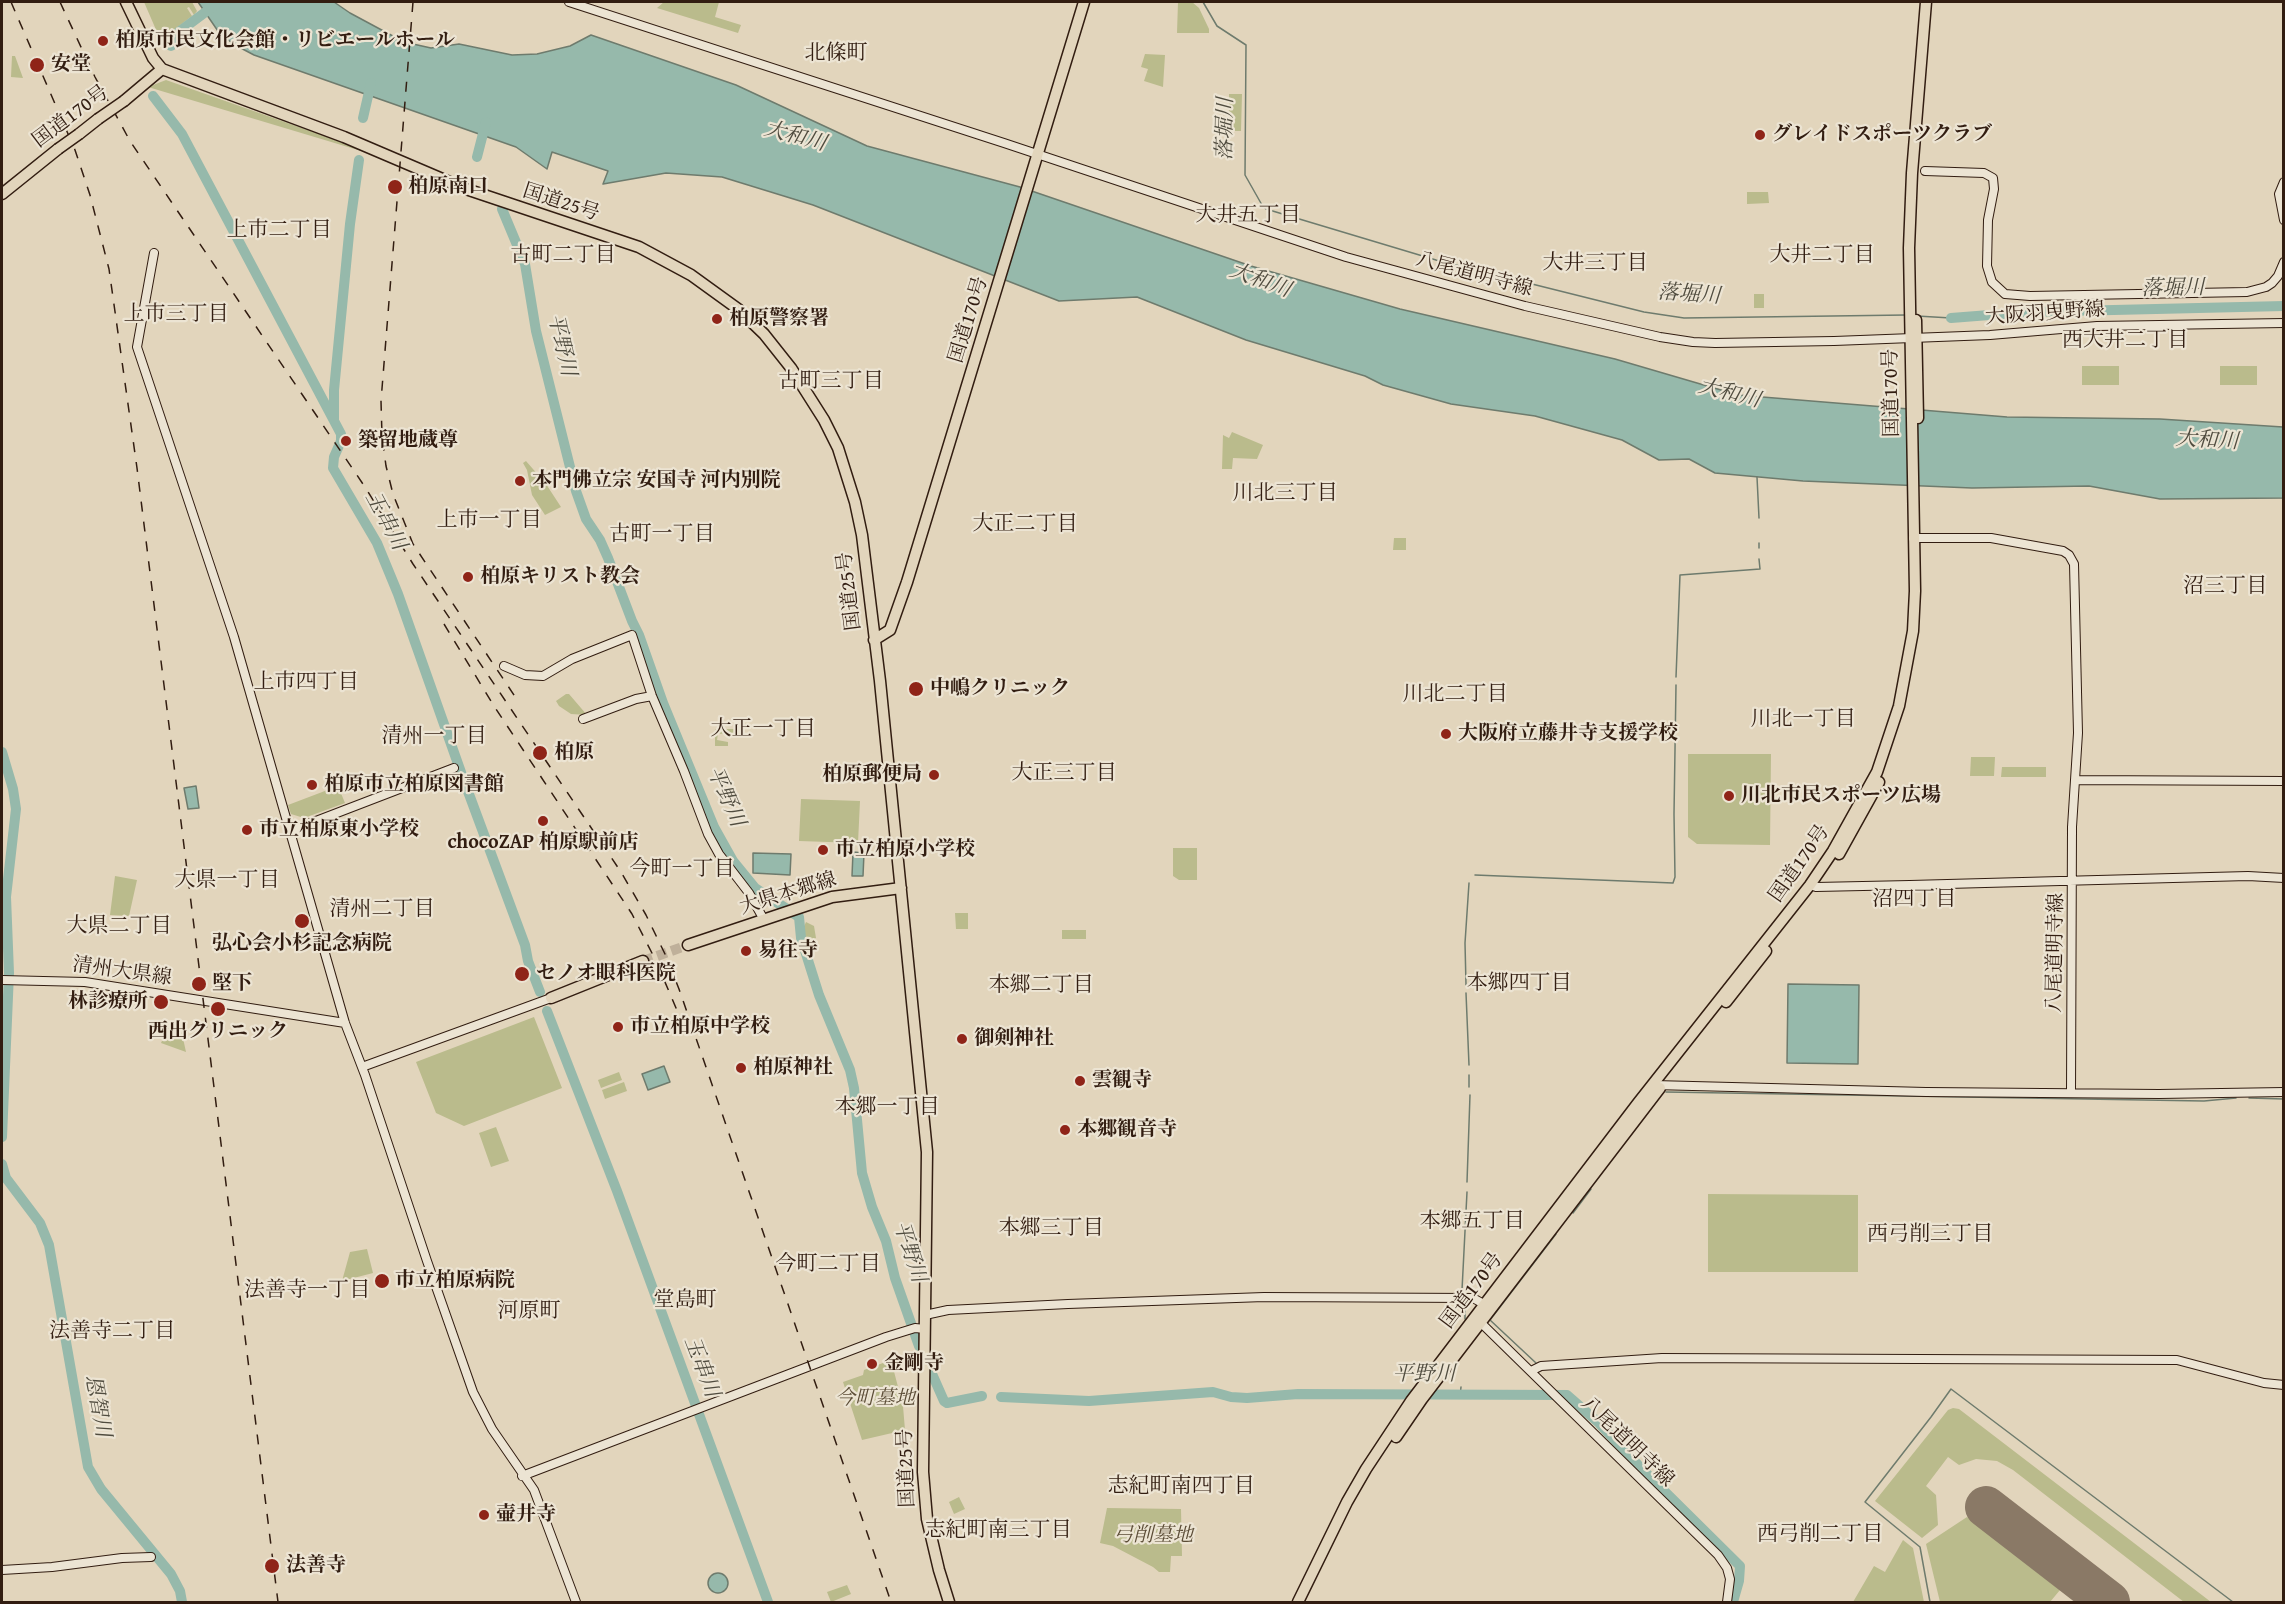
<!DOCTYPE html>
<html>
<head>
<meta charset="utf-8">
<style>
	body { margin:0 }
	#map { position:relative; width:2285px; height:1604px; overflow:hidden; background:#e2d5bc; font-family:"Gentium Book Plus",serif }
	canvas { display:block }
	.frame { position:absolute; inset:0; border:3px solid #321d11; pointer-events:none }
</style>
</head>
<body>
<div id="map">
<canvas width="2285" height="1604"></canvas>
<div class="frame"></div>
</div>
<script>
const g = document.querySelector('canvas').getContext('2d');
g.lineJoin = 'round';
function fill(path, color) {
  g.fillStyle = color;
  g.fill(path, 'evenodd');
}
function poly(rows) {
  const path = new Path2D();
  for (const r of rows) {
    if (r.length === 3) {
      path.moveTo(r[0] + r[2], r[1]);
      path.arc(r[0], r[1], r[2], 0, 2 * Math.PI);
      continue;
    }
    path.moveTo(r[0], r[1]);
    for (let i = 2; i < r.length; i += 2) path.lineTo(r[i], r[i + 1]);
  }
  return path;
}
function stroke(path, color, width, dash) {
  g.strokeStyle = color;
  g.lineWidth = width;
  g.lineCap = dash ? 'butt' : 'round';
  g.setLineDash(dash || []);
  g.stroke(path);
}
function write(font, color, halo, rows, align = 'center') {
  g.font = font + ' "Gentium Book Plus","Noto Serif JP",serif';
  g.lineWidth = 4.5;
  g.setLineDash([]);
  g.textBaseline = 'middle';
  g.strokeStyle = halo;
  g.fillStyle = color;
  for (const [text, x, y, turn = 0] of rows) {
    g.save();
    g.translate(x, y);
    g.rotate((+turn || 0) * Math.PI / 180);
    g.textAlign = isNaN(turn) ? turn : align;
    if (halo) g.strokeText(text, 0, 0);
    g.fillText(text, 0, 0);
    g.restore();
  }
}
const green = poly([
	[144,2,192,2,197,11,194,15,189,7,187,8,192,16,171,32,166,40,162,31,157,32],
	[664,2,719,2,715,17,741,25,738,33,657,8],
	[1178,2,1192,2,1199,8,1209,29,1209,33,1177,33],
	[1145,54,1165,55,1163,87,1144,81,1148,69,1141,67],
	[12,56,15,56,23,78,11,77],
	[166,80,330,138,368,153,148,87],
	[1229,94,1242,94,1241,131,1229,131],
	[1747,192,1768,192,1769,203,1747,204],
	[1754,294,1764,294,1764,308,1754,308],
	[2082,366,2119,366,2119,385,2082,385],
	[2220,366,2257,366,2257,385,2220,385],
	[1232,432,1263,445,1257,459,1233,458,1232,469,1222,469,1223,435,1229,438],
	[526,461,546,484,561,507,545,515,532,495,527,470,523,463],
	[1394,538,1406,538,1406,550,1393,550],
	[566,694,569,694,587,715,571,714,559,706,556,701],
	[715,729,735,729,735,736,732,736,731,733,718,734,717,740,728,742,728,746,715,746],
	[1688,754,1771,754,1770,845,1697,844,1688,837],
	[1971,757,1995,757,1994,776,1970,776],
	[2002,767,2046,767,2046,777,2001,777],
	[338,786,345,803,304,818,291,814,288,805],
	[801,799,860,801,858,843,799,841],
	[1173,848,1197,848,1197,880,1179,880,1173,876],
	[115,876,137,880,129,916,110,915],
	[955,913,968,913,968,929,956,929],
	[806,922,814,926,816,938,806,941,803,929],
	[1062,930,1086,930,1086,939,1062,939],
	[534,1017,562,1088,464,1126,436,1113,416,1062],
	[169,1026,181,1029,186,1052,161,1043],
	[619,1072,622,1080,601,1088,598,1080],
	[624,1082,627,1091,605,1099,602,1090],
	[496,1127,509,1161,491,1167,479,1133],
	[1708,1194,1858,1195,1858,1272,1708,1272],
	[367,1249,373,1273,342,1281,350,1252],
	[891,1360,903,1406,905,1430,862,1440,843,1382,863,1375,864,1370],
	[1953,1408,1959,1409,2211,1602,2184,1602,2013,1470,1997,1461,1976,1459,1959,1465,1948,1457,1926,1486,1936,1495,1938,1525,1922,1538,1875,1501,1948,1410],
	[959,1497,965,1509,954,1514,949,1502],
	[1107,1508,1181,1509,1182,1556,1171,1556,1170,1572,1159,1572,1153,1567,1113,1546,1100,1543],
	[1967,1517,2060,1590,2050,1602,1940,1602,1926,1544],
	[1903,1540,1913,1548,1924,1602,1853,1602,1874,1566,1885,1572],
	[847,1585,851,1594,831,1602,827,1592]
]);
const water = poly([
	[198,2,334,2,350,13,404,42,431,48,459,44,512,55,537,54,570,46,591,35,736,85,867,146,1020,187,1251,266,1400,309,1615,359,1738,395,2007,417,2160,419,2283,427,2283,498,2160,499,2089,486,1972,488,1803,481,1715,473,1689,459,1659,460,1622,440,1535,416,1451,404,1383,385,1365,376,1246,340,1137,297,1059,301,813,205,722,177,666,173,603,184,608,171,552,152,547,169,516,147,254,55,235,45,220,34,198,2],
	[196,786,199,808,188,809,184,788,196,786],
	[853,852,864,853,863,876,852,876,853,852],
	[753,853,791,854,790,875,753,873,753,853],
	[1788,984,1859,985,1858,1064,1787,1063,1788,984],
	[664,1066,670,1082,648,1090,642,1074,664,1066],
	[718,1583,10]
]);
const stream = poly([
	[1203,2,1217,26,1246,45,1245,175,1262,205,1266,209,1436,260,1644,312,1684,318,1906,315],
	[1917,316,1951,318],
	[1757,477,1759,518],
	[1759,543,1759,548],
	[1676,677,1680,575,1760,569,1759,559],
	[1475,875,1673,883,1675,877,1674,814,1676,685],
	[1466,985,1465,943,1469,883],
	[1466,993,1469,1065],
	[1469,1087,1469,1075],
	[1666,1092,2204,1101,2236,1098],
	[2249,1098,2284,1099],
	[1467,1182,1470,1095],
	[1573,1213,1591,1189],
	[1465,1294,1462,1290,1467,1192],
	[1465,1319,1465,1304],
	[1536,1363,1490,1320,1556,1234],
	[1565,1394,1567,1395],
	[1460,1396,1461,1387],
	[1930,1602,1920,1547,1865,1502,1931,1417,1951,1389,2233,1602]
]);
const river = poly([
	[171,46,176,34,219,2],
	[153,96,182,134,341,434,341,441,334,457,333,468,377,543,398,594,463,778,525,945,528,961,540,992],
	[363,118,371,83],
	[477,157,486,122],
	[502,209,525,264,536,331,576,491,586,519,600,540,608,558,632,621,639,635,663,703,714,827,733,861,755,888,799,917,801,938,819,995,850,1070,854,1088,862,1173,872,1207,886,1241,895,1278,919,1346],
	[1951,318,2028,312,2284,306],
	[334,420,334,390,350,224,359,160],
	[2,752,13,789,16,809,6,897,9,973,2,1137],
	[547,1011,617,1191,768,1602],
	[2,1164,6,1178,40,1223,49,1245,88,1467,101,1489,171,1574,180,1591,182,1602],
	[929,1367,944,1401,947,1403,982,1396],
	[1001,1397,1089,1401,1213,1392,1231,1397,1247,1398,1298,1394,1567,1395,1599,1423,1638,1465,1740,1566,1739,1581,1733,1602]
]);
const runway = poly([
	[1986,1507,2109,1602]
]);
const highwayTunnel = poly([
	[643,961,688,945]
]);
const secondary = poly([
	[569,2,1004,143,1346,257,1525,306,1660,337,1693,342,1715,343,1834,341,1990,335,2097,326,2284,323],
	[1925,171,1984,173,1993,178,1994,189,1988,220,1987,266,1992,282,2005,294,2030,296,2247,292,2266,287,2272,283,2278,276,2284,262],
	[2284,182,2279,194,2284,220],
	[154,253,137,347,234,637,345,1023,365,1075,427,1261,473,1392,492,1429,534,1490,576,1602],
	[1913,538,1991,538,2063,551,2069,555,2074,564,2078,733,2072,827,2071,1093],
	[504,666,525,675,543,676,572,659,632,635,652,696,684,771,708,834,719,854,749,893,763,918],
	[583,719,636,699,652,696],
	[2075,780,2284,781],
	[290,831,454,768],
	[1810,885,1816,887,1910,885,2248,876,2284,878],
	[2,980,85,982,345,1023],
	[362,1067,551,998],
	[1654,1085,1926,1092,2159,1094,2284,1092],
	[925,1315,948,1310,1068,1304,1264,1297,1473,1298,1489,1307],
	[1476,1318,1718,1555,1727,1568,1730,1579,1727,1602],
	[1531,1371,1541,1366,1662,1358,2177,1360,2264,1383,2284,1385],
	[522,1476,886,1337,915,1328,925,1329],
	[2,1570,52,1567,122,1558,151,1557]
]);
const highway = poly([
	[126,2,153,58,162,69,344,137,466,189,639,247,691,275,738,309,764,334,791,368,824,420,838,448,855,502,862,535,880,681,927,1152,923,1472,927,1519,939,1570,949,1602],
	[124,101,162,69],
	[79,134,98,119],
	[2,194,58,149],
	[1916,320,1918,418],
	[874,640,890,630,907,582,1084,2],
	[1839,854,1879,782],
	[688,945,832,897,901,888],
	[551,998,643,961],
	[1726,1002,1766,951],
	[1396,1437,1422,1399,1660,1088],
	[1298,1602,1347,1502,1366,1469,1411,1401,1638,1103,1810,885,1833,851,1877,772,1899,706,1913,631,1915,591,1909,248,1912,173,1926,2]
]);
const rail = poly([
	[11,2,75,150,90,195,109,269,137,468,278,1602],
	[60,2,95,77,130,141,365,487,413,564,621,872,646,915,665,954,679,989,891,1602],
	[413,2,381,401,382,436,386,466,393,494,413,544,518,701],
	[444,624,494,706,632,914,656,961,682,1022]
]);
const highwayBridge = poly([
	[98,119,124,101],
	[58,149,79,134]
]);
const markers = [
	[103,41,6,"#8f2418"],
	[37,65,8,"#8f2418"],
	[1760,135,6,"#8f2418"],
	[395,187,8,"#8f2418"],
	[717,319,6,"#8f2418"],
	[346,441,6,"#8f2418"],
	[520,481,6,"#8f2418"],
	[468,577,6,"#8f2418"],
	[916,689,8,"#8f2418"],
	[1446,734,6,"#8f2418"],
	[540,753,8,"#8f2418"],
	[934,775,6,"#8f2418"],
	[312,785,6,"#8f2418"],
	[1729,796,6,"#8f2418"],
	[543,821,6,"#8f2418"],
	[247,830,6,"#8f2418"],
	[823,850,6,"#8f2418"],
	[302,921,8,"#8f2418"],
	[746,951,6,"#8f2418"],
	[522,974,8,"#8f2418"],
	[199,984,8,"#8f2418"],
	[161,1002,8,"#8f2418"],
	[218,1009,8,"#8f2418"],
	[618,1027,6,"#8f2418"],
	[962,1039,6,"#8f2418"],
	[741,1068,6,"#8f2418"],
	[1080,1081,6,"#8f2418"],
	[1065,1130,6,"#8f2418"],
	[382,1281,8,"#8f2418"],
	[872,1364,6,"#8f2418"],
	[484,1515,6,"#8f2418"],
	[272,1566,8,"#8f2418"]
];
const poiNames = [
	["柏原市民文化会館・リビエールホール",115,41],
	["安堂",51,65],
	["グレイドスポーツクラブ",1772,135],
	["柏原南口",408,187],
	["柏原警察署",729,319],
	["築留地蔵尊",358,441],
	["本門佛立宗 安国寺 河内別院",532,481],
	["柏原キリスト教会",480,577],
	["中嶋クリニック",930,689],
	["大阪府立藤井寺支援学校",1458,734],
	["柏原",554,753],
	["柏原郵便局",922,775,"right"],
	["柏原市立柏原図書館",324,785],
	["川北市民スポーツ広場",1741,796],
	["市立柏原東小学校",259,830],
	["chocoZAP 柏原駅前店",543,843,"center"],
	["市立柏原小学校",835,850],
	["弘心会小杉記念病院",302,944,"center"],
	["易往寺",758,951],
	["セノオ眼科医院",536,974],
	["堅下",212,984],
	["林診療所",148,1002,"right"],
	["市立柏原中学校",630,1027],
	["西出クリニック",218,1032,"center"],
	["御剣神社",974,1039],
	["柏原神社",753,1068],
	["雲観寺",1092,1081],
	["本郷観音寺",1077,1130],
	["市立柏原病院",395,1281],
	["金剛寺",884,1364],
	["壷井寺",496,1515],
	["法善寺",286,1566]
];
const streetNames = [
	["国道170号",71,117,-37],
	["国道25号",561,203,18],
	["八尾道明寺線",1474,275,15],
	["大阪羽曳野線",2045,314,-4],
	["国道170号",969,320,-73],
	["国道170号",1892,393,-91],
	["国道25号",850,591,-97],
	["国道170号",1800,864,-55],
	["大県本郷線",788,894,-17],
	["八尾道明寺線",2056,953,-89],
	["清州大県線",122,972,8],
	["国道170号",1472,1291,-53],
	["八尾道明寺線",1627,1442,44],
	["国道25号",907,1468,-92]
];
const parkNames = [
	["今町墓地",875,1399],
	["弓削墓地",1153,1536]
];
const neighbourhoodNames = [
	["北條町",836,54],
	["大井五丁目",1248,216],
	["上市二丁目",279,231],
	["古町二丁目",563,256],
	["大井二丁目",1822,256],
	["大井三丁目",1595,264],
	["上市三丁目",176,315],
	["西大井二丁目",2125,341],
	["古町三丁目",831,382],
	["川北三丁目",1285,494],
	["上市一丁目",489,521],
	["大正二丁目",1025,525],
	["古町一丁目",662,535],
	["沼三丁目",2225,587],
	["上市四丁目",306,683],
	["川北二丁目",1455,695],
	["川北一丁目",1803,720],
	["大正一丁目",763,730],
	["清州一丁目",434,737],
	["大正三丁目",1064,774],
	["今町一丁目",682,870],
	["大県一丁目",227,881],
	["沼四丁目",1914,900],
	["清州二丁目",382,910],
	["大県二丁目",119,927],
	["本郷四丁目",1519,984],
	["本郷二丁目",1041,986],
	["本郷一丁目",887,1108],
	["本郷五丁目",1472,1222],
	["本郷三丁目",1051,1229],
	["西弓削三丁目",1930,1235],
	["今町二丁目",828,1265],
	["法善寺一丁目",307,1291],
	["堂島町",685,1301],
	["河原町",529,1312],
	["法善寺二丁目",112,1332],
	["志紀町南四丁目",1181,1487],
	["志紀町南三丁目",998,1531],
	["西弓削二丁目",1820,1535]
];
const waterNames = [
	["落堀川",1226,129,-89],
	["大和川",795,137,15],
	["大和川",1260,281,20],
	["落堀川",2173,289,-1],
	["落堀川",1689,295,4],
	["平野川",561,345,77],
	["大和川",1729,394,14],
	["大和川",2207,441,3],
	["玉串川",385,521,62],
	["平野川",725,797,66],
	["平野川",909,1252,72],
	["玉串川",701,1367,69],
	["平野川",1424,1375],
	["恩智川",97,1406,80]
];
fill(green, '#babb8c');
fill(water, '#96b9ab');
stroke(water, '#6e7b6d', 1.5);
stroke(stream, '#6e7b6d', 1.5);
stroke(river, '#96b9ab', 10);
stroke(runway, '#8a7966', 42);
stroke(highwayTunnel, '#bfb09a', 10, [10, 5]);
stroke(secondary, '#321d11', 10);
stroke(highway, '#321d11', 13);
stroke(secondary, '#ece4d3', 8);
stroke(highway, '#e2d5bc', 10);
stroke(rail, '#321d11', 1.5, [10, 10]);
stroke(highwayBridge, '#321d11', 13, []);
stroke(highwayBridge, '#e2d5bc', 10);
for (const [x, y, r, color] of markers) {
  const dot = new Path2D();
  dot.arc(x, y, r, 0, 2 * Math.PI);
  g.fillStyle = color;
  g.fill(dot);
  stroke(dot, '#ece4d3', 2);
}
write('bold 20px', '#321d11', '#ece4d3', poiNames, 'left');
write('20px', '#321d11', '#ece4d3', streetNames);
write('italic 20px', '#5b4c36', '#ece4d3', parkNames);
write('21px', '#321d11', '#ece4d3', neighbourhoodNames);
write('italic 21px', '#504c3f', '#ece4d3', waterNames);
</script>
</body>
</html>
